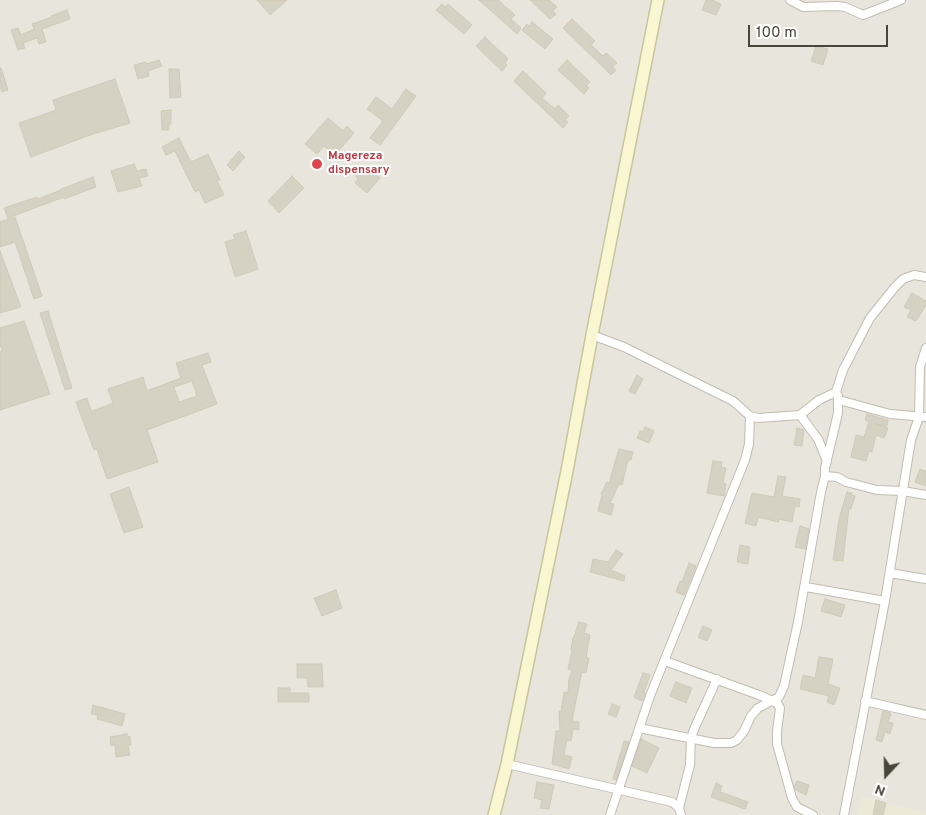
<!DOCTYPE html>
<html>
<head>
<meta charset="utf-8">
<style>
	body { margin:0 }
	#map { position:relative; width:926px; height:815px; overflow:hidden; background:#f5f4ed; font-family:Overpass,sans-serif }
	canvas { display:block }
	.north { position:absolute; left:861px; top:750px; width:50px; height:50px; -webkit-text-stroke:4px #fff; paint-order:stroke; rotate:201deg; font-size:14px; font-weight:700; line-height:20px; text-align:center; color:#49453b }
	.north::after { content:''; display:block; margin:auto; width:18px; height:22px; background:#49453b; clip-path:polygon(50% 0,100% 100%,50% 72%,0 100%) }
	.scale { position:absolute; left:748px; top:25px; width:140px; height:22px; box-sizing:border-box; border:2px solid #49453b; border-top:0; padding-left:6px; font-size:15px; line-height:18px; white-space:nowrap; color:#49453b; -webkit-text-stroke:4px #fff; paint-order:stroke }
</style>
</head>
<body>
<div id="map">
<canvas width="926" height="815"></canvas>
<div class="north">N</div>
<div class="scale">100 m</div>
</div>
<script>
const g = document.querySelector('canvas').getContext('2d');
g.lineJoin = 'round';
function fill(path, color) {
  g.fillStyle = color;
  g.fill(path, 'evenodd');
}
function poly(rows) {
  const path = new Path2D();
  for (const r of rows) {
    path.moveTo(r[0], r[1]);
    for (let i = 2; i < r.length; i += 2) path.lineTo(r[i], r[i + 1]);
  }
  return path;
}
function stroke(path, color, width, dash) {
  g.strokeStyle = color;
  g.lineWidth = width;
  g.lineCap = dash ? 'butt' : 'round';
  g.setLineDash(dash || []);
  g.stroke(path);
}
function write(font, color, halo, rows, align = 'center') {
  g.font = font + ' Overpass,sans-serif';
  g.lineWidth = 4;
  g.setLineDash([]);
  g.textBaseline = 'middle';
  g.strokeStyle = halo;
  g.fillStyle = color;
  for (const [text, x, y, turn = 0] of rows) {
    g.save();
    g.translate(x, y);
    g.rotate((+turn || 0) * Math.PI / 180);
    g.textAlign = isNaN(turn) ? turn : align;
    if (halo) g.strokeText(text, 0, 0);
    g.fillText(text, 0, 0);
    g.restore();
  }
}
const residential = poly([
	[0,0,926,0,926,815,0,815]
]);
const education = poly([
	[862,797,926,813,926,815,857,815]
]);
const building = poly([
	[257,0,287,0,270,15,257,0],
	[479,0,498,0,515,15,511,19,521,28,517,34,479,0],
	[530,0,549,0,557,7,553,11,556,14,550,19,530,0],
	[706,0,712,0,721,4,716,15,702,10,706,0],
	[442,4,445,7,448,4,472,25,464,34,436,10,442,4],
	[67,10,70,19,42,29,46,42,39,44,37,38,23,43,25,48,18,50,11,30,18,28,21,35,34,29,32,24,52,17,51,16,67,10],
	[572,19,595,41,591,45,603,56,606,53,617,63,612,67,616,70,611,75,563,28,572,19],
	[532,22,553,39,545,49,522,30,527,24,529,26,532,22],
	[485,37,508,59,505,63,507,65,502,71,476,46,485,37],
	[816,46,828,49,823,65,811,61,816,46],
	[159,60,162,66,148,71,149,76,138,79,134,65,146,62,146,64,159,60],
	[567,60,590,82,586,86,589,88,584,94,558,70,567,60],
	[0,68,1,68,8,90,2,92,0,87,0,68],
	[169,69,179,69,181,97,170,98,169,69],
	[523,71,546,93,542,98,555,109,558,105,569,116,565,120,568,122,563,128,514,81,523,71],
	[115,79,130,123,93,134,31,157,19,123,56,110,53,100,115,79],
	[406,89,416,96,380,145,370,138,383,121,367,109,376,97,392,109,406,89],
	[171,110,171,124,169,124,169,130,162,130,161,111,171,110],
	[328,118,343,131,347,126,354,133,335,155,324,146,317,154,305,144,328,118],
	[179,138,191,162,208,154,220,180,217,181,224,195,205,203,199,190,195,192,175,151,166,155,162,147,179,138],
	[239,151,245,157,233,171,227,165,239,151],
	[134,164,137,171,146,169,148,176,139,178,142,186,118,192,111,171,134,164],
	[359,167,365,172,368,168,380,178,367,193,355,183,358,179,353,173,359,167],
	[292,176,304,188,279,213,268,201,292,176],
	[93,177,96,187,64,199,64,197,8,218,4,208,37,197,38,199,61,190,61,189,93,177],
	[15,217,42,296,34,299,15,242,0,247,0,222,15,217],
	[246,231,258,269,235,277,225,242,235,239,233,235,246,231],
	[0,251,21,307,0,313,0,251],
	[912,293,926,301,926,305,916,321,907,317,911,310,904,307,912,293],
	[48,311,72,388,65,390,40,313,48,311],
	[24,321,50,394,0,410,0,352,2,351,0,344,0,328,24,321],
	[208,353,211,362,202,365,217,404,147,430,158,462,107,479,97,449,94,450,76,402,87,398,91,411,95,410,113,403,108,389,143,377,147,390,149,390,181,378,176,363,208,353],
	[192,381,197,396,179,402,174,387,192,381],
	[637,375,643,379,635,394,629,391,637,375],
	[867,414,888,420,887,426,876,424,888,428,884,438,876,435,872,452,869,451,866,461,851,457,856,435,864,437,869,422,865,420,867,414],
	[645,427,654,431,649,443,637,438,640,431,643,432,645,427],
	[797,428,804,430,802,446,794,445,797,428],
	[619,449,633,452,631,460,628,460,622,485,619,484,610,503,614,504,611,515,598,511,602,495,601,494,607,482,609,483,619,449],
	[713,461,722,462,721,467,726,468,723,483,726,484,724,496,707,493,713,461],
	[920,469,926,471,926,486,915,482,920,469],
	[778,476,786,477,782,496,800,499,799,507,795,506,792,522,779,519,778,522,758,517,756,526,745,523,752,493,774,497,778,476],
	[129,487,143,527,124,533,110,494,129,487],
	[847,492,852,493,851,495,855,496,851,509,849,508,843,561,833,560,839,519,847,492],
	[800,526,809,529,805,549,795,547,800,526],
	[740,545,750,547,748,564,737,562,740,545],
	[616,550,623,554,611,570,625,576,624,581,590,572,593,559,608,562,616,550],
	[689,563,696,566,684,595,676,592,680,581,682,582,689,563],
	[336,590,342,608,322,616,314,598,336,590],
	[825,599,845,605,841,617,821,611,825,599],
	[579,622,587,624,584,633,590,635,586,658,589,658,586,673,582,672,573,715,573,721,579,722,579,730,573,729,571,741,567,740,564,755,572,757,569,769,552,764,556,731,560,731,559,711,561,712,564,692,568,693,569,679,572,670,568,669,572,650,571,650,573,637,574,637,579,622],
	[703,626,712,630,707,641,698,637,703,626],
	[819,657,833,659,828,684,840,688,834,705,827,702,829,696,800,689,803,675,815,678,819,657],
	[297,664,322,664,323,687,308,687,307,678,297,678,297,664],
	[643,673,650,675,644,692,645,693,642,701,634,697,643,673],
	[676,682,692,688,686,703,670,696,676,682],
	[278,688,290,688,290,693,309,693,309,702,278,702,278,688],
	[612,704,620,707,616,717,608,714,612,704],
	[93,705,125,714,122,726,97,719,98,715,91,714,93,705],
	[883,711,891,713,888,722,893,723,890,734,885,732,882,742,876,740,883,711],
	[127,734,127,737,130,736,131,745,128,745,130,755,116,757,115,745,111,746,110,737,127,734],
	[641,739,659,748,647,773,632,766,641,739],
	[624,741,629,742,616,780,613,779,624,741],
	[797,781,809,785,806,795,796,790,794,786,797,781],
	[537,782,554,785,549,809,540,808,542,800,534,798,537,782],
	[716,783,722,786,720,792,748,802,745,809,711,797,716,783],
	[876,800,886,803,883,815,873,815,876,800]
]);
const street = poly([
	[790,0,803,7,837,6,845,7,863,15,901,0],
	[592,335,624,347,733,401,750,416,758,418,800,415,819,400,836,392,843,370,870,318,895,287,903,279,914,275,926,277],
	[839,400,890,414,926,417],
	[800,415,818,439,827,461],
	[825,476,825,468,838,413,838,396],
	[890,573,926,579],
	[806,587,885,601],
	[665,661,759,695,777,703,780,708,777,731,777,744,792,798,797,807,813,815],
	[865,701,926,715],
	[639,728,714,743,731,743,737,740,744,731,751,716,758,708,779,697,784,686,798,622,821,492,825,476,837,477,846,482,877,490,903,491,926,495],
	[507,764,672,802,679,808,681,815],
	[679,808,690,765,691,738,695,727,717,679],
	[610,815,650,696,745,460,749,444,750,416],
	[844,815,885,601,911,440,919,417,920,367,926,348]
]);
const secondary = poly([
	[494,815,507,764,567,471,592,335,658,0]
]);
const markers = [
	[317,164,6,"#e0444e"]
];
const healthNames = [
	["Magereza",328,157],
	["dispensary",328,171]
];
fill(residential, '#e8e6dc');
fill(education, '#ece9d9');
fill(building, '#d5d1c3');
stroke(building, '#d0cab7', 1);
stroke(street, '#c0bcb0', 10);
stroke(secondary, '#c9c59e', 14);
stroke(street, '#fff', 8);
stroke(secondary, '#faf6d2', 11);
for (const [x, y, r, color] of markers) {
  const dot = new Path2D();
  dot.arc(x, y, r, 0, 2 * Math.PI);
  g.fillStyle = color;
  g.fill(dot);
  stroke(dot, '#fff', 2);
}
write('bold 12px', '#be3a42', '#fff', healthNames, 'left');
</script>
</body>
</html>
